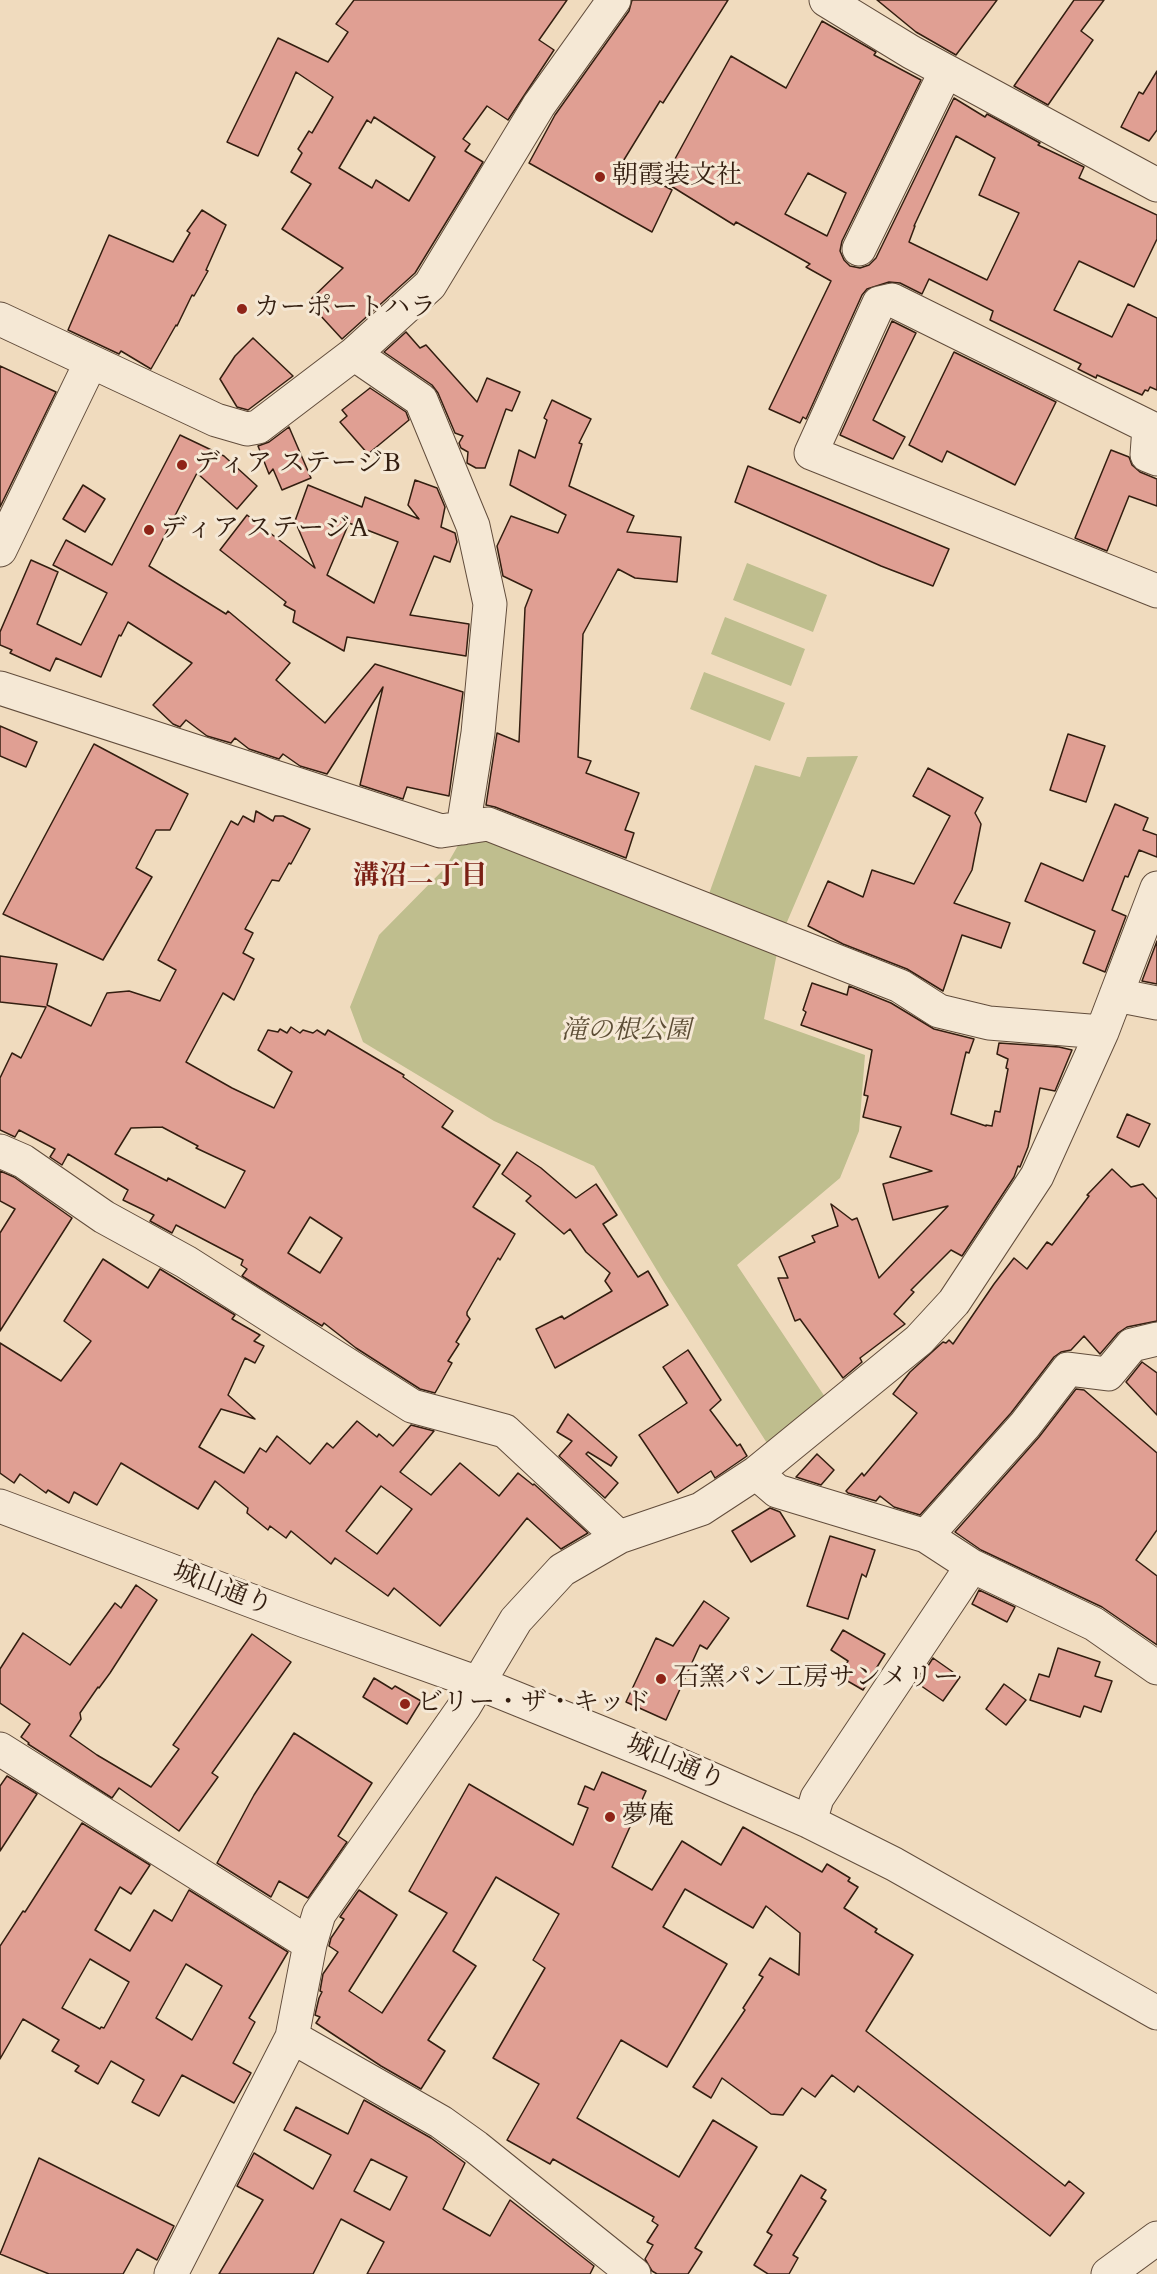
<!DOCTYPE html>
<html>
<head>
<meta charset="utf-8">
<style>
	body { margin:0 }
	canvas { display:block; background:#f0dbbe }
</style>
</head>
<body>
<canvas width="1157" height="2274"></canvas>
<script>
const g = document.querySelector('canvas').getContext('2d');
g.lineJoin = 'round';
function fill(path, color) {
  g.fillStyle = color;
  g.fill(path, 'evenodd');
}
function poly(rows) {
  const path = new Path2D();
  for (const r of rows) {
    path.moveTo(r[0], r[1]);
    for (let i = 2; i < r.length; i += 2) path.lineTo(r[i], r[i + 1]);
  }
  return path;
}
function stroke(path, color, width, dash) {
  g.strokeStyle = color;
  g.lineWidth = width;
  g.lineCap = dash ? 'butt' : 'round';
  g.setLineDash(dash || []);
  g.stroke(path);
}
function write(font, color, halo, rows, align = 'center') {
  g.font = font + ' Cardo,"Noto Serif JP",serif';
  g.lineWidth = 6;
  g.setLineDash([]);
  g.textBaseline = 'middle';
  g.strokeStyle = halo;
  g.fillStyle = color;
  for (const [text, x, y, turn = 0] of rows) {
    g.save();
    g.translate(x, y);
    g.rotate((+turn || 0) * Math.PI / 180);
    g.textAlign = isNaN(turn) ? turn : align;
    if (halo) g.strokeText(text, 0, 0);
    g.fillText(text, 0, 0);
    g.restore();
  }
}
const green = poly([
	[747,563,827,595,813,632,733,600],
	[725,617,805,649,791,686,711,654],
	[704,672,785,703,770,741,690,709],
	[858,756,781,936,705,905,755,765,800,777,807,757],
	[485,829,777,953,764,1019,865,1055,859,1131,840,1178,737,1265,827,1400,772,1451,664,1282,594,1166,494,1121,363,1042,350,1007,379,935,445,868,464,835]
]);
const building = poly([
	[354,0,567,0,539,40,554,50,508,120,487,106,463,139,470,144,465,151,483,162,415,273,342,339,308,302,343,268,282,229,311,184,291,172,302,153,298,149,309,131,312,133,333,97,296,72,258,156,227,142,278,38,328,62,348,32,336,24,354,0],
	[374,117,435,157,409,201,376,180,372,188,339,168,367,120,371,123,374,117],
	[632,0,728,0,663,103,660,101,622,163,672,190,652,232,529,163,555,115,629,11,632,0],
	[877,0,997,0,956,55,916,32,877,0],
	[1074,0,1104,0,1081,31,1093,40,1048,105,1014,86,1074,0],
	[822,21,876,52,874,55,921,80,842,241,840,251,844,260,850,266,860,268,869,265,876,258,954,98,985,117,987,114,1040,143,1038,145,1084,167,1079,178,1157,215,1157,239,1134,287,1079,261,1054,310,1112,337,1128,304,1157,318,1157,390,1150,387,1148,391,1145,390,1142,395,1097,375,1096,378,1078,369,1081,364,990,320,993,311,929,279,922,294,900,283,889,282,867,289,862,295,806,419,803,417,800,423,769,409,831,281,806,267,810,264,736,222,734,225,663,181,731,56,786,88,822,21],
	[956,136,995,158,979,195,1019,213,987,280,909,242,915,226,914,226,956,136],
	[808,173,846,193,827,236,785,214,808,173],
	[1157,71,1157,130,1149,141,1121,127,1139,92,1143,94,1157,71],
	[202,210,226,225,206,270,208,271,194,296,192,295,177,326,176,325,151,369,121,351,119,354,68,330,109,235,173,262,190,233,187,231,202,210],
	[892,321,916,333,873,420,905,437,893,459,840,435,892,321],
	[406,332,420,348,426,345,477,402,487,378,520,392,512,411,506,409,485,468,476,468,467,463,468,452,461,448,459,443,463,436,455,433,438,393,432,385,384,352,406,332],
	[253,338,293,376,248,410,237,407,220,379,235,356,253,338],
	[954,352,1056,402,1015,485,947,451,942,462,909,445,954,352],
	[0,366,56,392,0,507,0,366],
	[370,388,406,412,409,420,368,454,340,422,347,416,342,410,370,388],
	[552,400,591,419,579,443,582,444,569,486,634,516,627,532,681,537,677,582,635,578,618,569,583,634,578,757,591,761,586,773,639,793,625,830,634,833,626,858,495,807,486,805,497,733,519,742,525,608,532,590,503,576,497,546,511,516,558,533,566,515,510,485,519,450,535,458,547,420,544,418,552,400],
	[289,427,311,478,282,490,273,469,269,474,258,446,269,442,289,427],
	[180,435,224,456,257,486,237,509,197,473,149,566,226,614,228,611,290,663,276,680,325,723,375,664,463,692,449,796,407,787,403,799,360,785,383,687,327,774,300,766,283,754,279,759,249,749,235,738,231,743,207,736,186,720,180,727,173,724,153,705,192,663,128,622,121,636,119,635,101,677,56,658,50,671,10,653,12,650,0,645,0,632,31,560,58,572,37,624,81,645,107,593,53,565,66,540,112,565,180,435],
	[1111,450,1129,457,1132,465,1140,472,1157,479,1157,506,1129,496,1107,551,1075,538,1111,450],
	[748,466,949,549,933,586,881,566,735,502,748,466],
	[415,480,437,488,445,507,441,527,455,533,457,542,450,562,434,556,410,615,469,624,466,656,347,637,344,651,293,622,295,611,284,605,286,602,220,550,247,515,315,568,295,521,308,485,362,507,365,497,419,519,408,505,415,480],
	[349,523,398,542,374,603,327,575,349,523],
	[83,485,105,499,85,532,63,519,83,485],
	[0,726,37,742,26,767,0,756,0,726],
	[1068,734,1105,746,1086,802,1050,790,1068,734],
	[94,744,188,794,170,830,156,830,136,868,152,877,103,960,3,914,94,744],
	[928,768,983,798,975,813,981,824,972,870,954,903,1010,923,1001,948,962,935,943,991,907,969,843,944,808,926,828,881,863,897,872,870,914,884,950,816,913,796,928,768],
	[1115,804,1148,818,1143,830,1157,835,1157,857,1139,850,1128,877,1125,876,1112,910,1126,916,1105,972,1083,963,1095,931,1025,901,1041,863,1083,881,1115,804],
	[256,811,273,821,275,816,283,816,310,829,291,864,289,863,279,881,272,880,245,929,253,933,243,953,254,959,234,1000,223,993,186,1062,232,1088,274,1108,292,1072,258,1050,268,1030,278,1032,280,1029,287,1033,291,1027,300,1033,303,1030,313,1033,317,1030,325,1035,328,1030,404,1075,403,1077,453,1111,442,1127,500,1165,473,1207,515,1234,500,1260,498,1258,467,1312,467,1315,470,1319,456,1342,459,1344,448,1361,452,1363,435,1393,420,1389,356,1348,324,1323,322,1326,242,1276,247,1269,241,1265,243,1260,176,1225,172,1233,150,1221,154,1215,123,1200,128,1190,68,1154,62,1165,50,1157,55,1149,19,1130,15,1137,0,1130,0,1078,12,1053,21,1058,46,1007,0,1002,0,956,57,964,47,1005,91,1026,107,993,129,991,160,1001,176,970,158,960,231,821,238,825,243,816,254,822,256,811],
	[162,1127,198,1146,196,1148,245,1171,225,1208,168,1178,167,1181,115,1154,131,1128,162,1127],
	[310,1217,342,1238,320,1273,288,1253,310,1217],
	[1157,941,1157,984,1142,981,1157,941],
	[812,983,847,995,849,986,891,1003,934,1029,974,1039,969,1053,966,1052,951,1114,986,1126,986,1125,992,1126,995,1111,1000,1112,1008,1069,1006,1068,1008,1059,997,1054,999,1043,1059,1047,1072,1050,1055,1091,1040,1088,1028,1147,1020,1167,1018,1166,1014,1177,962,1256,951,1250,911,1290,914,1292,894,1314,905,1324,860,1358,862,1362,843,1378,800,1319,795,1321,778,1278,788,1278,779,1257,815,1242,812,1236,838,1226,831,1204,852,1220,857,1218,879,1278,948,1206,893,1220,883,1184,932,1171,890,1157,901,1127,863,1117,868,1096,864,1095,872,1050,801,1025,806,1012,803,1010,812,983],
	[1127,1114,1150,1124,1139,1147,1117,1137,1127,1114],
	[517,1152,541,1168,576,1198,596,1184,617,1215,603,1224,638,1277,648,1271,668,1305,555,1368,536,1329,562,1316,564,1319,612,1291,605,1281,610,1273,586,1252,570,1229,564,1234,526,1201,531,1196,502,1174,517,1152],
	[1112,1169,1131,1187,1143,1184,1157,1199,1157,1321,1127,1327,1118,1333,1100,1354,1084,1336,1071,1350,1061,1352,1054,1357,1011,1413,920,1515,894,1507,880,1496,876,1501,848,1493,846,1491,862,1473,864,1476,917,1413,893,1394,910,1372,943,1342,946,1343,949,1340,953,1344,994,1284,1014,1258,1027,1269,1047,1242,1052,1245,1089,1196,1087,1195,1112,1169],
	[0,1171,14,1177,72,1218,0,1331,0,1233,15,1209,0,1201,0,1171],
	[103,1259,148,1288,160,1269,235,1315,232,1319,260,1335,254,1341,264,1346,255,1363,245,1358,228,1395,255,1419,221,1409,199,1447,244,1473,260,1448,266,1452,277,1436,310,1464,327,1443,333,1448,357,1421,377,1437,379,1434,393,1446,411,1425,434,1431,400,1472,431,1495,460,1463,499,1496,518,1473,533,1485,534,1484,588,1533,561,1549,527,1518,440,1626,394,1588,388,1596,335,1558,331,1564,291,1531,286,1538,270,1526,268,1530,247,1513,248,1508,215,1481,198,1509,121,1463,97,1505,74,1492,69,1503,48,1490,46,1493,20,1474,14,1483,0,1473,0,1343,61,1381,91,1341,64,1321,103,1259],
	[381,1486,412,1509,377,1554,346,1531,381,1486],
	[688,1350,721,1400,710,1410,737,1446,740,1444,747,1456,715,1478,711,1471,678,1493,639,1435,687,1403,663,1367,688,1350],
	[1142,1362,1157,1373,1157,1415,1126,1382,1142,1362],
	[1076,1389,1084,1390,1157,1453,1157,1530,1136,1560,1157,1576,1157,1645,1102,1607,981,1550,955,1532,1039,1437,1076,1389],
	[568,1414,617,1457,611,1466,588,1452,586,1454,618,1483,605,1498,559,1456,572,1441,557,1432,568,1414],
	[817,1454,834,1470,821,1485,796,1477,817,1454],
	[770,1508,780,1512,795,1536,751,1562,732,1531,770,1508],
	[830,1536,875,1550,866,1577,862,1574,848,1619,807,1606,830,1536],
	[136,1585,157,1600,110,1673,99,1688,98,1687,80,1713,81,1719,70,1736,97,1755,151,1787,179,1749,173,1745,252,1634,291,1662,212,1773,218,1777,179,1831,119,1788,112,1798,28,1744,29,1743,21,1737,30,1724,0,1703,0,1669,23,1633,70,1665,115,1603,121,1608,136,1585],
	[979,1590,1015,1607,1007,1622,972,1604,979,1590],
	[704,1601,729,1618,707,1649,700,1645,666,1720,626,1702,656,1638,673,1646,704,1601],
	[843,1630,885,1654,863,1690,839,1676,848,1661,831,1650,843,1630],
	[1058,1648,1100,1662,1095,1676,1112,1681,1101,1712,1084,1706,1080,1717,1030,1700,1039,1674,1049,1677,1058,1648],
	[933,1658,960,1677,943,1701,917,1683,933,1658],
	[374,1678,392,1689,395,1686,421,1701,407,1724,363,1697,374,1678],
	[1004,1684,1026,1700,1006,1725,986,1709,1004,1684],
	[294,1733,372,1783,338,1836,347,1842,308,1898,279,1881,271,1897,217,1863,254,1795,294,1733],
	[602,1772,646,1791,612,1867,652,1890,682,1841,721,1865,743,1827,822,1872,827,1864,850,1878,848,1881,858,1887,844,1908,877,1929,875,1932,913,1955,866,2031,1065,2186,1069,2181,1084,2193,1050,2236,858,2086,854,2092,832,2075,815,2097,802,2088,783,2115,771,2114,722,2078,711,2098,693,2087,745,2010,743,2008,763,1977,759,1975,770,1958,799,1975,800,1933,766,1906,753,1928,685,1889,663,1927,727,1964,667,2067,621,2040,577,2118,679,2177,713,2120,757,2147,695,2248,702,2252,688,2274,657,2274,652,2271,645,2259,653,2245,647,2242,658,2225,652,2221,654,2217,553,2159,550,2164,507,2140,539,2084,493,2058,545,1968,533,1960,559,1914,496,1877,453,1951,476,1966,428,2040,445,2051,421,2089,381,2066,316,2023,320,2017,315,2015,319,1998,322,1992,320,1991,323,1974,338,1952,329,1946,331,1938,344,1919,340,1917,359,1890,397,1915,349,1991,382,2013,447,1913,409,1891,469,1784,573,1845,588,1808,578,1804,585,1786,594,1790,602,1772],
	[7,1776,37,1794,0,1851,0,1786,7,1776],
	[82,1823,150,1865,131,1894,120,1887,95,1930,130,1951,154,1910,172,1921,189,1890,288,1952,249,2018,255,2022,233,2063,251,2073,234,2103,182,2075,159,2116,132,2102,144,2080,111,2061,98,2084,75,2071,79,2066,52,2051,59,2040,23,2019,0,2059,0,1946,23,1911,25,1912,82,1823],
	[90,1959,129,1982,104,2028,101,2027,100,2029,62,2008,90,1959],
	[186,1964,222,1986,192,2040,156,2018,186,1964],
	[364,2100,431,2138,465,2163,443,2209,490,2236,510,2200,594,2266,590,2274,367,2274,384,2242,341,2219,313,2274,219,2274,263,2200,237,2186,254,2153,313,2189,331,2155,284,2130,296,2107,348,2134,364,2100],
	[371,2159,407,2177,390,2210,354,2191,371,2159],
	[39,2158,174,2226,157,2260,137,2249,123,2274,49,2274,0,2254,39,2158],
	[801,2175,826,2190,821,2198,826,2201,793,2255,798,2258,789,2274,768,2274,754,2265,772,2235,767,2232,801,2175]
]);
const minor = poly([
	[826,0,911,52,1157,185],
	[859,249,946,71],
	[0,319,216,420,247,429,258,427,354,354,430,285,539,105,614,0],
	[354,354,421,400,473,526,490,604,478,733,463,828],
	[1157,459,1147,455,1149,427,892,300,879,303,811,453,1157,591],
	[0,550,91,362],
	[0,688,441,831,488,824,900,986,939,1011,989,1023,1102,1032],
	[1116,995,1157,1003],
	[0,1151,23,1161,104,1217,186,1262,412,1406,505,1431,619,1537],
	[756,1473,777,1491,926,1536,972,1566,1094,1624,1157,1668],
	[0,1506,305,1621,478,1683,668,1760,810,1822,894,1864,1157,2013],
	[926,1536,1025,1425,1068,1369,1108,1374,1132,1345,1157,1339],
	[0,1749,310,1944],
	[810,1822,817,1798,972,1566],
	[292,2037,441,2122,476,2147,634,2274],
	[171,2274,292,2037,310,1944,319,1914,464,1707,516,1620,562,1570,619,1537,701,1509,756,1473,919,1340,954,1302,1037,1176,1102,1032,1157,888],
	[1108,2274,1157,2238]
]);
const markers = [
	[600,177,6,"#8f2418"],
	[242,309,6,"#8f2418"],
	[182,465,6,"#8f2418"],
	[149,530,6,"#8f2418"],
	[661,1679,6,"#8f2418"],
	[405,1704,6,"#8f2418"],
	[610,1817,6,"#8f2418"]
];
const poiNames = [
	["朝霞装文社",612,177],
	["カーポートハラ",254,309],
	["ディア ステージB",194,465],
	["ディア ステージA",161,530],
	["石窯パン工房サンメリー",673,1679],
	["ビリー・ザ・キッド",417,1704],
	["夢庵",622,1817]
];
const parkNames = [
	["滝の根公園",626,1032]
];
const streetNames = [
	["城山通り",222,1590,21],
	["城山通り",675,1764,23]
];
const neighbourhoodNames = [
	["溝沼二丁目",420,878]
];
fill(green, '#bfbe8e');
fill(building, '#e09f93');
stroke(building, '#331e10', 1.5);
stroke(minor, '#624d3c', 35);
stroke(minor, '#f5e8d5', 33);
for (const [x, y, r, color] of markers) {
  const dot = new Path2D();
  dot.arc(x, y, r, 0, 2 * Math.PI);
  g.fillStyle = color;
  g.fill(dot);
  stroke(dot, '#f5e8d5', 2);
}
write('26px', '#331e10', '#f5e8d5', poiNames, 'left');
write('italic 26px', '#5d4e36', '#f5e8d5', parkNames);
write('26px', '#331e10', '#f5e8d5', streetNames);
write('bold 27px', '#7a1f14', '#f5e8d5', neighbourhoodNames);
</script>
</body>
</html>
